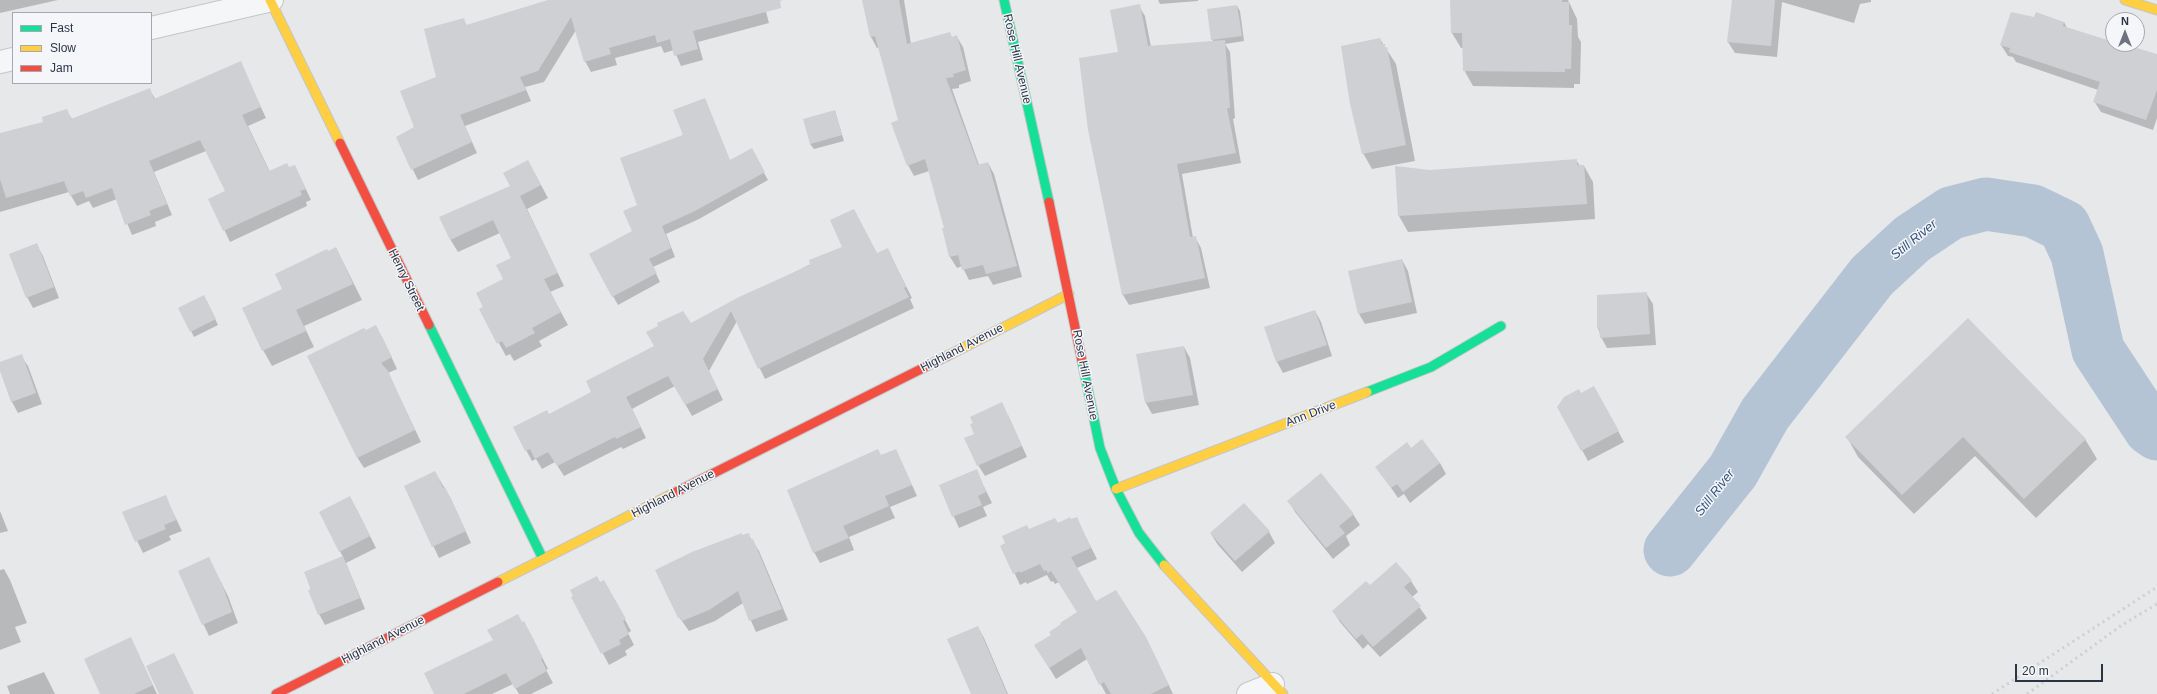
<!DOCTYPE html>
<html>
<head>
<meta charset="utf-8">
<style>
	body { margin:0 }
	#map { position:relative; width:2157px; height:694px; overflow:hidden; background:#e6e8ea; font-family:Arial,sans-serif }
	canvas { display:block }
	.legend { position:absolute; left:12px; top:12px; width:140px; height:72px; box-sizing:border-box; background:#f4f6f9; border:1px solid #a4a8b1; margin:0; padding:5px 7px; list-style:none; font-size:12px; color:#2b3445 }
	.legend li { display:flex; align-items:center; gap:8px; height:20px }
	.legend b { width:20px; border:1px solid #a4a8b1 }
	.north { position:absolute; left:2105px; top:12px; width:40px; height:40px; box-sizing:border-box; background:#f4f6f9; border:1px solid #a4a8b1; border-radius:50%; rotate:0deg; font-size:11px; font-weight:700; line-height:16px; text-align:center; color:#2b3445 }
	.north::after { content:''; display:block; margin:auto; width:14px; height:18px; background:#6c737f; clip-path:polygon(50% 0,100% 100%,50% 72%,0 100%) }
	.scale { position:absolute; left:2015px; top:664px; width:88px; height:18px; box-sizing:border-box; border:2px solid #2b3445; border-top:0; padding-left:5px; font-size:12px; line-height:14px; white-space:nowrap; color:#2b3445; -webkit-text-stroke:3px #f4f6f9; paint-order:stroke }
</style>
</head>
<body>
<div id="map">
<canvas width="2157" height="694"></canvas>
<ul class="legend">
<li><b style="height:5px;background:#16e098"></b>Fast</li>
<li><b style="height:5px;background:#ffcf43"></b>Slow</li>
<li><b style="height:5px;background:#f24e42"></b>Jam</li>
</ul>
<div class="north">N</div>
<div class="scale">20 m</div>
</div>
<script>
const g = document.querySelector('canvas').getContext('2d');
g.lineJoin = 'round';
function fill(path, color) {
  g.fillStyle = color;
  g.fill(path, 'evenodd');
}
function poly(rows) {
  const path = new Path2D();
  for (const r of rows) {
    path.moveTo(r[0], r[1]);
    for (let i = 2; i < r.length; i += 2) path.lineTo(r[i], r[i + 1]);
  }
  return path;
}
function stroke(path, color, width, dash) {
  g.strokeStyle = color;
  g.lineWidth = width;
  g.lineCap = dash ? 'butt' : 'round';
  g.setLineDash(dash || []);
  g.stroke(path);
}
function write(font, color, halo, rows, align = 'center') {
  g.font = font + ' Arial,sans-serif';
  g.lineWidth = 3;
  g.setLineDash([]);
  g.textBaseline = 'middle';
  g.strokeStyle = halo;
  g.fillStyle = color;
  for (const [text, x, y, turn = 0] of rows) {
    g.save();
    g.translate(x, y);
    g.rotate((+turn || 0) * Math.PI / 180);
    g.textAlign = isNaN(turn) ? turn : align;
    if (halo) g.strokeText(text, 0, 0);
    g.fillText(text, 0, 0);
    g.restore();
  }
}
const shadow = poly([
	[0,0,58,0,0,13],
	[559,0,783,0,764,4,769,23,698,42,703,60,681,66,674,50,664,53,661,46,615,58,617,65,591,72,585,61,576,30,544,82,525,87,531,101,465,126,477,153,418,180,397,138,415,128,463,19,467,26],
	[863,0,904,0,911,44,957,37,963,47,971,81,959,85,959,88,952,89,979,165,988,163,994,174,1022,277,993,285,988,276,969,280,962,266,957,268,950,257,943,229,945,228,929,171,914,176,908,165,900,121,879,47,877,48,871,37],
	[1158,0,1198,0,1198,1,1160,4],
	[1451,0,1568,0,1577,19,1578,37,1581,42,1580,84,1574,84,1574,88,1473,86,1464,70,1464,48,1461,48,1452,33],
	[1733,0,1871,0,1871,2,1860,4,1854,23,1782,2,1777,57,1735,53,1728,42],
	[1139,6,1145,16,1151,47,1213,42,1208,10,1237,6,1240,11,1244,41,1225,44,1230,52,1235,118,1233,119,1241,163,1182,174,1193,238,1195,237,1201,248,1210,288,1129,305,1123,295,1089,129],
	[2064,22,2067,28,2113,42,2113,44,2120,44,2157,55,2157,118,2153,130,2101,112,2094,101,2098,90,2016,62,2013,57,2008,56,2001,45],
	[1380,39,1396,64,1415,161,1372,169,1363,153],
	[240,63,266,118,248,126,270,172,295,166,311,200,306,202,307,206,230,242,210,200,227,192,206,151,154,172,172,215,155,222,156,226,132,235,117,199,93,208,89,201,77,206,69,192,0,212,0,134,45,122,66,110,72,119,149,89,156,100],
	[705,99,730,161,751,150,768,180,699,219,666,234,675,257,653,267,660,282,618,305,590,255,634,231,638,205],
	[835,111,844,141,814,149,810,144],
	[1576,160,1580,166,1584,166,1593,182,1595,219,1408,232,1399,216,1396,167,1430,171],
	[528,161,548,198,527,209,564,286,550,292,568,325,539,341,542,346,514,361,510,354,506,356,480,309,484,307,504,280,512,258,500,233,458,252,450,239,511,187],
	[854,210,877,254,888,250,912,298,910,299,914,308,765,379,737,321,709,371,723,400,692,416,675,386,632,409,646,438,623,449,621,447,564,476,555,462,542,469,536,459,532,461,526,450,549,415,593,392,655,347,691,325,844,247],
	[37,245,43,256,59,298,33,308,27,297],
	[336,248,362,300,304,326,314,347,272,366,263,350,283,290,328,252],
	[1402,260,1408,271,1417,313,1365,324,1359,314],
	[1646,293,1653,304,1656,345,1607,348,1601,337,1598,328],
	[207,302,218,325,194,337,180,308],
	[1315,311,1321,322,1332,356,1283,373,1277,362,1265,328],
	[1968,319,2085,439,2097,459,2036,518,1975,456,1914,514,1858,457,1847,437],
	[382,337,397,369,388,373,421,442,364,468,357,457],
	[1184,347,1190,358,1199,405,1152,414,1146,403,1137,355],
	[21,356,28,366,42,404,18,413,12,402,0,363],
	[1581,394,1600,398,1624,442,1588,461,1582,450],
	[1008,415,1027,457,985,476,978,465,975,434],
	[1411,449,1440,463,1446,474,1410,503,1404,494,1398,498,1377,467],
	[896,450,917,496,890,507,895,518,849,537,854,550,820,563,814,552,881,456],
	[976,470,992,503,983,507,987,516,959,528,940,486],
	[435,472,451,499,471,543,439,558,405,486],
	[165,496,182,531,169,536,171,540,143,553,123,512],
	[1289,501,1353,514,1360,525,1346,536,1350,545,1333,559,1295,512],
	[1244,504,1269,532,1275,543,1242,572,1218,545,1211,534],
	[356,508,376,548,346,563,365,609,325,625,319,614,305,572,343,557,320,512],
	[0,511,8,531,0,533],
	[1076,518,1097,559,1077,568,1096,602,1146,638,1173,694,1106,694,1087,659,1056,679,1042,656,1053,635,1078,613,1059,582,1055,584,1053,581,1051,582,1047,575,1027,584,1026,582,1020,585,1002,546,1029,531],
	[748,534,759,551,788,620,756,632,743,603,715,621,689,631,679,617,742,536],
	[209,559,228,596,238,623,209,636,179,572],
	[1396,563,1411,581,1418,592,1412,597,1427,618,1380,657,1368,644,1363,649,1340,622,1333,611,1370,587],
	[4,569,10,580,27,623,15,627,21,642,0,650,0,570],
	[600,583,610,592,631,631,628,633,634,645,625,651,627,655,609,665,573,597],
	[978,627,984,638,1008,694,972,694],
	[530,633,548,669,546,670,553,683,531,694,519,694,513,684,492,694,435,694,494,640],
	[136,650,157,694,102,694],
	[44,672,55,694,10,694,7,686]
]);
const river = poly([
	[1670,550,1733,471,1765,414,1872,276,1912,239,1951,213,1986,204,2033,211,2064,226,2077,254,2098,350,2150,429,2157,434]
]);
const building = poly([
	[548,0,780,0,781,8,693,31,698,49,674,56,670,39,657,43,655,35,609,48,611,54,584,62,571,17,538,71,520,77,526,90,460,115,472,142,411,170,396,137,414,127,400,91,436,77,424,29,464,18,466,25],
	[862,0,899,0,907,44,950,32,952,37,957,35,966,70,953,74,954,77,946,78,978,165,988,162,1017,266,986,274,983,265,962,270,958,255,949,257,942,228,944,228,925,159,907,166,891,123,898,120,875,36,870,37],
	[1450,0,1562,0,1562,2,1569,2,1569,25,1572,25,1571,69,1565,69,1565,72,1463,71,1462,33,1451,33],
	[1732,0,1775,0,1771,46,1727,42],
	[1140,4,1148,46,1225,40,1230,108,1227,108,1236,153,1177,164,1190,237,1196,236,1205,278,1122,295,1088,130,1079,58,1118,52,1110,10],
	[1237,5,1242,36,1211,40,1207,9],
	[2011,12,2034,17,2036,12,2064,22,2063,26,2113,42,2113,44,2123,44,2157,54,2157,90,2146,120,2093,102,2100,82,2009,52,2010,48,2000,45],
	[1380,38,1382,44,1385,44,1385,48,1387,47,1406,145,1362,154,1350,104,1341,46],
	[241,61,261,107,242,115,269,171,287,163,289,167,295,165,306,189,300,191,302,195,223,231,208,199,225,191,200,140,149,161,167,204,149,211,151,215,125,225,112,188,86,198,83,191,70,196,64,181,6,198,0,179,0,133,43,122,42,117,67,109,71,119,150,88,154,99],
	[705,98,730,160,752,148,765,172,695,211,662,226,671,248,649,259,657,273,612,297,589,254,632,231,623,211,637,205,620,158,683,135,673,110],
	[835,110,842,135,810,144,803,119],
	[1577,159,1577,165,1584,165,1587,204,1398,216,1395,166,1430,170],
	[528,160,541,185,520,196,558,273,544,279,561,312,532,328,535,333,506,348,502,341,497,344,479,309,483,307,476,293,503,279,496,265,511,258,493,220,450,240,439,217,510,186,503,173],
	[854,209,877,253,888,248,906,287,904,288,909,297,758,369,731,311,703,359,718,389,685,405,668,376,626,397,641,427,616,439,615,437,557,466,548,452,535,459,530,449,525,451,513,427,547,410,549,414,591,392,586,381,654,346,646,332,658,326,657,323,683,311,691,323,739,297,810,265,809,260,842,247,830,220],
	[37,243,54,287,26,298,9,254],
	[336,247,353,284,296,310,306,331,262,351,242,308,282,289,275,274,327,249,328,251],
	[1402,259,1412,302,1358,314,1348,271],
	[1647,292,1650,334,1600,338,1599,328,1597,328,1597,295],
	[204,295,216,319,190,332,178,308],
	[1315,310,1327,345,1276,362,1264,327],
	[1968,318,2086,439,2024,499,1963,437,1902,495,1845,437],
	[376,325,392,357,381,363,388,371,415,430,357,458,307,356,364,328,366,330],
	[1184,346,1193,395,1145,403,1136,354],
	[22,354,36,393,11,402,0,371,0,362],
	[1594,386,1619,431,1581,451,1557,407,1564,397,1579,389,1581,393],
	[1002,402,1022,446,977,466,964,438,974,434,970,424,973,423,970,417],
	[1422,439,1440,463,1403,492,1397,484,1391,488,1375,467,1407,442,1411,448],
	[878,449,881,455,896,449,912,485,885,496,889,506,843,526,849,538,813,553,787,490],
	[977,469,986,492,978,496,982,505,952,517,939,485],
	[435,471,443,488,445,487,466,531,432,547,404,486],
	[1321,473,1354,514,1339,526,1345,533,1326,548,1287,501],
	[166,495,176,520,164,525,166,529,135,542,122,512],
	[350,496,370,536,339,552,319,512],
	[1244,503,1270,531,1235,561,1210,533],
	[1070,517,1071,519,1077,517,1091,548,1071,557,1096,601,1116,590,1146,637,1169,685,1151,694,1111,694,1104,682,1099,685,1081,648,1049,668,1034,645,1051,635,1049,632,1061,624,1060,623,1077,612,1051,571,1048,573,1046,570,1044,571,1040,564,1020,573,1020,571,1013,574,1000,546,1005,543,1002,536,1027,525,1029,529,1055,518,1058,523],
	[742,533,742,535,749,533,751,540,753,539,782,609,749,621,738,591,709,610,682,621,680,617,678,618,655,570,692,552],
	[343,556,360,598,318,615,308,590,311,589,304,572],
	[209,557,222,584,232,612,202,625,178,571],
	[1396,562,1412,580,1404,587,1421,606,1373,647,1362,634,1356,639,1332,611,1366,581,1370,585],
	[597,576,600,582,604,580,626,619,623,621,629,634,619,640,621,644,601,654,571,597,573,596,570,590],
	[518,614,522,622,524,621,543,658,541,659,547,671,515,689,506,673,464,694,434,694,424,673,493,640,487,630],
	[978,626,1007,694,971,694,947,639],
	[131,637,153,685,134,694,100,694,84,659],
	[174,653,194,694,159,694,146,666]
]);
const street = poly([
	[151,28,272,0],
	[0,62,13,59],
	[1248,694,1273,684]
]);
const fast = poly([
	[1004,0,1049,202],
	[429,325,543,559],
	[1082,361,1100,448,1116,489,1139,533,1164,565],
	[1367,392,1431,367,1501,326]
]);
const slow = poly([
	[270,0,340,143],
	[2125,0,2157,10],
	[949,355,1069,294],
	[1116,489,1367,392],
	[1164,565,1283,694],
	[498,582,674,493]
]);
const jam = poly([
	[340,143,429,325],
	[1049,202,1082,361],
	[674,493,949,355],
	[276,694,498,582]
]);
const rail = poly([
	[1992,694,2157,587],
	[2027,694,2122,625,2157,604]
]);
const streetNames = [
	["Rose Hill Avenue",1017,59,77],
	["Henry Street",406,280,64],
	["Highland Avenue",962,348,-27],
	["Rose Hill Avenue",1085,375,79],
	["Ann Drive",1311,414,-21],
	["Highland Avenue",673,494,-27],
	["Highland Avenue",383,640,-27]
];
const waterNames = [
	["Still River",1914,240,-39],
	["Still River",1715,493,-52]
];
fill(shadow, '#0003');
stroke(river, '#b4c4d5', 53);
fill(building, '#ced0d3');
stroke(street, '#c4c6c8', 24);
stroke(fast, '#c4c6c8', 11);
stroke(slow, '#c4c6c8', 11);
stroke(jam, '#c4c6c8', 11);
stroke(street, '#f5f6f7', 22);
stroke(fast, '#16e098', 9);
stroke(slow, '#ffcf43', 9);
stroke(jam, '#f24e42', 9);
stroke(rail, '#cecfd2', 3, [2, 4]);
write('12px', '#2b3445', '#f4f6f9', streetNames);
write('italic 13px', '#34527a', '#f4f6f9', waterNames);
</script>
</body>
</html>
